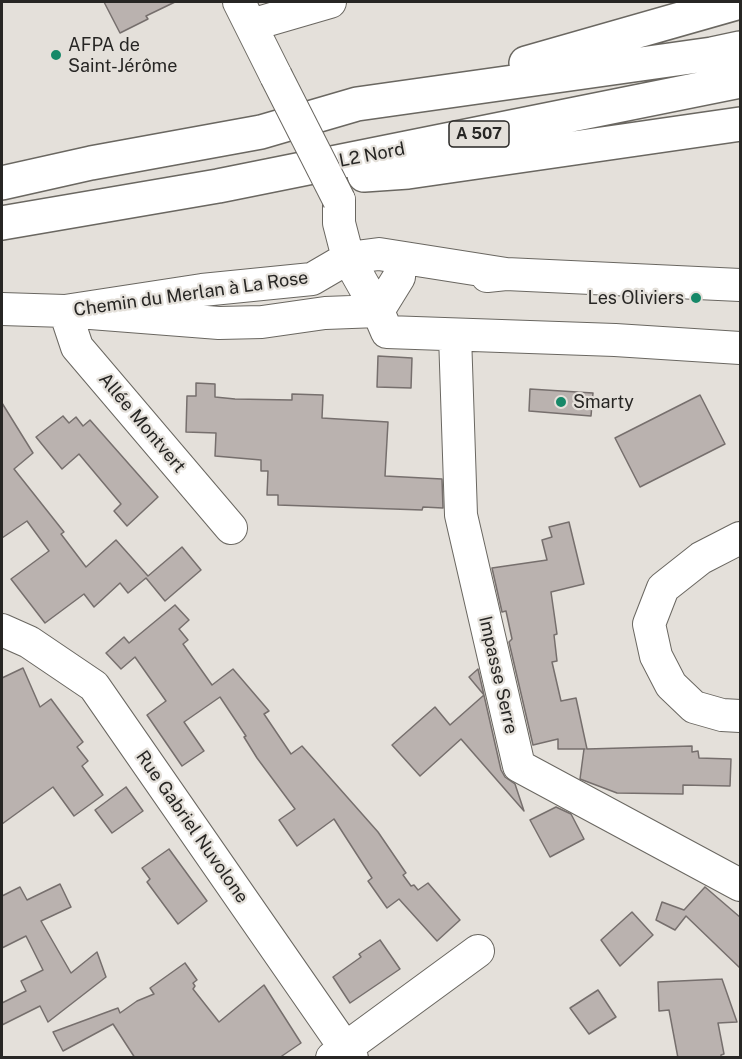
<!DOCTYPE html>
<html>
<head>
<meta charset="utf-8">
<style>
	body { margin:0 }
	#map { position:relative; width:742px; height:1059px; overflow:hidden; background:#e4e0da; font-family:"Public Sans",sans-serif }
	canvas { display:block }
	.frame { position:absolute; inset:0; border:3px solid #272624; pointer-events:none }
</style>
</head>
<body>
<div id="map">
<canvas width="742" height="1059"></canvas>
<div class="frame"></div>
</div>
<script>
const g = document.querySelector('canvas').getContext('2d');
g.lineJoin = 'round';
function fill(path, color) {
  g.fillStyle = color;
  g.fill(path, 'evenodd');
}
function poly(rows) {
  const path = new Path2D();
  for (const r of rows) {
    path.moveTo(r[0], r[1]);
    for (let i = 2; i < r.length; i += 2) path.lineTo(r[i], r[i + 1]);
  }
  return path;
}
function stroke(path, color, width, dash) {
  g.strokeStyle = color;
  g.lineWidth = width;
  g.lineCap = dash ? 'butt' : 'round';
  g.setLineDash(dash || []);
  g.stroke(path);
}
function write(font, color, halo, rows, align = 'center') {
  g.font = font + ' "Public Sans",sans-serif';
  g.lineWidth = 4.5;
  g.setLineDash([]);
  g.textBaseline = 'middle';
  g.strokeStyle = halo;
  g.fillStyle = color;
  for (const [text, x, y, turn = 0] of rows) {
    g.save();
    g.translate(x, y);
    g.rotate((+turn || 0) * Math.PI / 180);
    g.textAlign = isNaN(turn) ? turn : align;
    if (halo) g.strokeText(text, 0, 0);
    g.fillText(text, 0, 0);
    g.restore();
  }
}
const building = poly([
	[104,2,175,2,146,16,148,19,120,33,104,2],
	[378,356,412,358,411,388,377,387,378,356],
	[196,383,215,384,215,397,235,399,292,400,292,394,323,395,322,418,388,422,385,476,442,479,443,508,423,507,422,510,278,505,278,495,267,495,268,471,261,471,261,460,215,456,216,433,186,432,187,396,196,396,196,383],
	[530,389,593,393,591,416,529,411,530,389],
	[700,395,725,444,640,487,615,438,700,395],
	[2,403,33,453,14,469,64,532,61,534,86,567,116,540,148,576,182,547,201,570,165,601,146,578,128,593,120,583,94,607,84,594,45,623,11,579,49,551,27,521,2,538,2,403],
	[63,416,69,423,76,417,83,426,90,420,158,497,127,526,114,511,121,504,79,454,62,469,36,437,63,416],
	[569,522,584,584,551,592,557,634,554,635,557,661,552,662,561,701,576,698,587,749,692,746,692,752,698,751,699,758,731,759,730,786,683,785,683,794,617,793,580,779,584,749,585,749,558,749,558,739,533,745,509,642,512,639,506,611,502,612,492,568,547,560,542,540,552,537,549,527,569,522],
	[175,605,189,620,179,629,188,640,183,644,212,685,233,669,269,711,264,714,291,754,302,746,378,832,406,873,403,875,411,886,414,885,418,890,428,883,460,920,437,941,399,899,387,908,368,881,372,878,334,819,297,846,279,820,295,809,257,758,244,737,246,736,220,697,184,722,204,751,182,766,147,715,166,701,135,657,121,669,106,653,124,637,129,643,175,605],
	[23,668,40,707,51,699,83,742,77,747,88,761,82,766,103,795,74,816,53,787,2,824,2,678,23,668],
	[478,669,501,770,505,777,515,784,524,811,461,739,420,776,392,745,435,707,450,725,484,695,469,677,478,669],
	[126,787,143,811,112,833,95,810,126,787],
	[556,807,571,814,584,839,550,857,530,820,556,807],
	[169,849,207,901,178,924,147,882,150,879,142,868,169,849],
	[60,884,71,907,41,921,71,973,97,952,106,977,48,1022,40,1006,2,1025,2,1003,26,991,21,981,43,970,26,936,2,948,2,896,20,887,27,900,60,884],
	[705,887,741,918,741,969,686,916,675,930,656,920,662,902,684,910,705,887],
	[632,912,653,935,620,966,601,940,632,912],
	[380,940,400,969,350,1003,333,977,361,957,359,954,380,940],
	[185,963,197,980,193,983,195,986,193,989,219,1022,264,985,301,1043,279,1058,135,1058,113,1024,63,1051,53,1032,118,1008,120,1013,137,1001,154,994,150,988,185,963],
	[722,979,737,1022,718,1023,724,1054,721,1055,721,1058,678,1058,669,1010,659,1011,658,982,722,979],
	[598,990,616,1017,589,1034,570,1008,598,990]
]);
const minor = poly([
	[239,2,276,76],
	[251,25,330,2],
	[339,200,339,223,348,258,378,311,387,332,615,340,740,348],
	[487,276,506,274,570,277,740,285],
	[2,309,65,311,219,323,262,322,325,313,378,311],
	[65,311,202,290,312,279,348,258,379,254,506,274],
	[65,311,77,347,231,528],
	[378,311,399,277],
	[455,335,461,515,519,766,740,885],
	[740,538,701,558,663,588,649,624,656,656,671,685,694,707,722,715,740,716],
	[2,630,29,642,94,686,352,1058],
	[332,1058,478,951]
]);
const highway = poly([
	[526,63,740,2],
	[364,175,408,172,740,124],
	[2,183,91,163,261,132,357,104,712,54,740,48],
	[2,223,218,186,740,81]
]);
const minorBridge = poly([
	[276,76,339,200]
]);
const markers = [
	[56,55,6,"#168868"],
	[696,298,6,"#168868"],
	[561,402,6,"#168868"]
];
const shields = [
	[479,134,60]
];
const shieldNames = [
	["A 507",479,134]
];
const poiNames = [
	["AFPA de",68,45],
	["Saint-Jérôme",68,66],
	["Les Oliviers",684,298,"right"],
	["Smarty",573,402]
];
const streetNames = [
	["L2 Nord",372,155,-11],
	["Chemin du Merlan à La Rose",191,294,-8],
	["Allée Montvert",142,423,50],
	["Impasse Serre",498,675,77],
	["Rue Gabriel Nuvolone",192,827,55]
];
fill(building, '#bab2af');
stroke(building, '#766f6d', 1.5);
stroke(minor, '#6a6761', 34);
stroke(highway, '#6a6761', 36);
stroke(minor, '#fff', 32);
stroke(highway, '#fff', 33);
stroke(minorBridge, '#6a6761', 34, []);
stroke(minorBridge, '#fff', 32);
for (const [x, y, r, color] of markers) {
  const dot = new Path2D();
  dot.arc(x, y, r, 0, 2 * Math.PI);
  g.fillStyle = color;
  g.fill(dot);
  stroke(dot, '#e4e0da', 2);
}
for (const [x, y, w] of shields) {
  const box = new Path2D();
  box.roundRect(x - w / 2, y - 13, w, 26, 4.5);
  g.fillStyle = '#e4e0da';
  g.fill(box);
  stroke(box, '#272624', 1.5);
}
write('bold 16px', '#272624', null, shieldNames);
write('18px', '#272624', '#e4e0da', poiNames, 'left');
write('18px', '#272624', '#e4e0da', streetNames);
</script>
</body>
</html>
